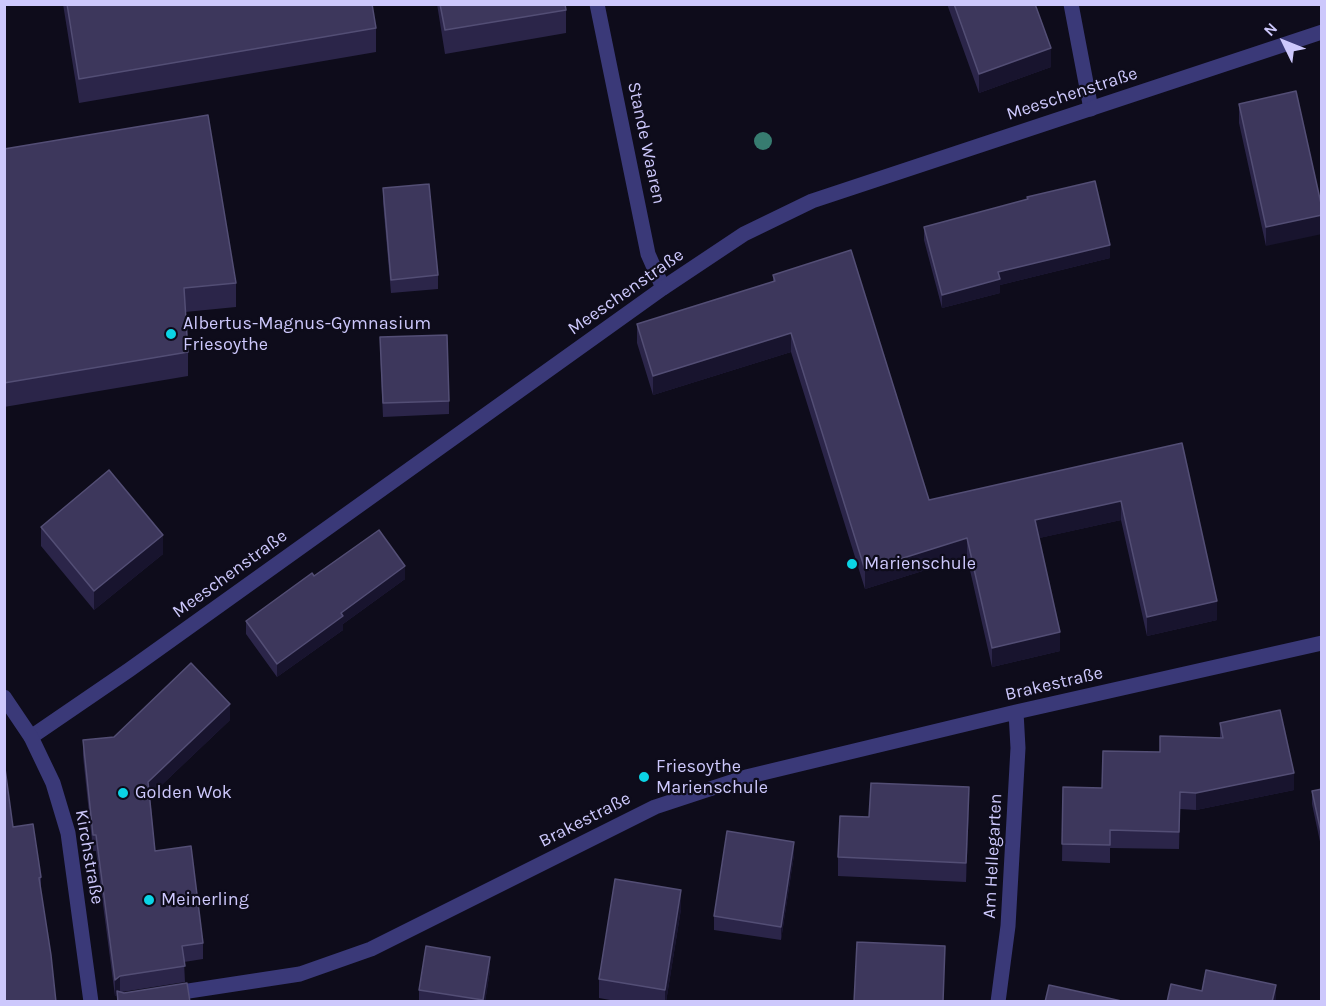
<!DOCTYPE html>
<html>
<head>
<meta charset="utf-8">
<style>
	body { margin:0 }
	#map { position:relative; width:1326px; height:1006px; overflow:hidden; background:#0e0c1b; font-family:Karla,sans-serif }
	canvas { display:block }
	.frame { position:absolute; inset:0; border:6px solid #cdc8fc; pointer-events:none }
	.north { position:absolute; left:1254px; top:12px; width:60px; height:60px; -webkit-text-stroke:4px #0e0c1b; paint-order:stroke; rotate:313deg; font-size:16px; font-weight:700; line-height:24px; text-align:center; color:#cdc8fc }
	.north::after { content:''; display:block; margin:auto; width:21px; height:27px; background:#cdc8fc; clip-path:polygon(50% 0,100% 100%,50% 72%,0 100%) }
</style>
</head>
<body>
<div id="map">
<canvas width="1326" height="1006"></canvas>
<div class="frame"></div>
<div class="north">N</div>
</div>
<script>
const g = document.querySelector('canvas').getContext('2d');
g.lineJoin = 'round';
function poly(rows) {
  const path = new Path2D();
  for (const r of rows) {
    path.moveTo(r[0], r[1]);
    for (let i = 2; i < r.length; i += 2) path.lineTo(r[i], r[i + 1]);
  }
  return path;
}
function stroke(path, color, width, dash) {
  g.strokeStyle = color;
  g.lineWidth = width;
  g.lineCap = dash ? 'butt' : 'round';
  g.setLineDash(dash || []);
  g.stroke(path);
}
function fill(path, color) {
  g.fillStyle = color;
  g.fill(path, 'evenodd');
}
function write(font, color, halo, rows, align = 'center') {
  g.font = font + ' Karla,sans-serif';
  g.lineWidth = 4.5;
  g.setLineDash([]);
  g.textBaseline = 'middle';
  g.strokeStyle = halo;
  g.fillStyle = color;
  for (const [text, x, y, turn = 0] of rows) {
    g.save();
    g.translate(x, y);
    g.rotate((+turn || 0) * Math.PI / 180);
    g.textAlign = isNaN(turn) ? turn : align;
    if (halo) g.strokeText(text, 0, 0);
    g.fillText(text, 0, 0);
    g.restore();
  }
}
const service = poly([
	[597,4,648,254,663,288],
	[1071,4,1091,109]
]);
const minor = poly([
	[31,737,129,670,663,288,744,234,812,201,1322,32],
	[169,994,300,974,371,949,655,807,746,777,1016,712,1322,643],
	[998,1002,1008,926,1018,748,1016,712]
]);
const tertiary = poly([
	[4,697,31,737,53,783,68,833,91,1002]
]);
const trees = [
	[763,141]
];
const wall = poly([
	[63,4,372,4,376,28,376,52,79,103],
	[437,4,565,4,566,10,566,33,445,54],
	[947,4,1035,4,1051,67,979,93],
	[1296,91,1266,246,1239,123,1239,104],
	[4,149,236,283,236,307,185,312,188,352,188,376,4,407],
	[383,188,438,275,438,289,391,293,383,202],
	[924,227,1110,258,1000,285,1000,293,942,308,924,240],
	[773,275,929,500,1182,443,1217,620,1147,636,1121,520,1039,538,1060,651,992,667,967,557,865,589,791,352,653,395,637,343,637,324,773,282],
	[380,351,449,401,449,414,383,417],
	[41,527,163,554,94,610,41,546],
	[314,576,405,579,343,624,343,630,277,677,246,634,246,621],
	[230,720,150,796,155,851,203,943,203,959,184,962,185,982,122,992,190,1002,117,1002,117,995,115,996,96,851,93,851,83,756,83,740,114,737],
	[1220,723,1294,790,1196,810,1180,809,1179,849,1110,848,1110,863,1062,861,1063,787,1102,788,1160,752,1220,738],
	[1322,789,1322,851,1312,804,1312,791],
	[969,806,966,882,838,876,838,857],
	[13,827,41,877,41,893],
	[794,855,781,940,714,930,714,916],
	[681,909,666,1002,621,1002,599,998,599,979],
	[490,970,485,1002,419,1002,419,990]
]);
const shadedWall = poly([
	[1051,48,1051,67,979,93,979,74],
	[1322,215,1322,234,1266,246,1266,227],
	[1110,245,1110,258,1000,285,1000,293,942,308,942,295,998,272],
	[791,333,791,352,653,395,653,376],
	[1121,501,1121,520,1035,539,1035,520],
	[163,535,163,554,94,610,94,591],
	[967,538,967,557,865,589,865,570],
	[405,566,405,579,343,624,343,630,277,677,277,664,341,613],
	[1217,601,1217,620,1147,636,1147,617],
	[1060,632,1060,651,992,667,992,648],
	[230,704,230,720,148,798,148,782],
	[1294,773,1294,790,1196,810,1196,793],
	[969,787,969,806,966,882,966,863],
	[794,842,794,855,781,940,781,927],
	[681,890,681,909,666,1002,665,1002,665,990],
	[490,957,490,970,485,1002,483,1002],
	[120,976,120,992,117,991,117,995,115,996,115,980],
	[1276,985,1276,1002,1272,1002]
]);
const building = poly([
	[67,4,372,4,376,28,79,79,67,4],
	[440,4,565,4,566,10,445,30,440,4],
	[954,4,1035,4,1051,48,979,74,954,4],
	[1296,91,1322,208,1322,215,1266,227,1239,104,1296,91],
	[208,115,236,283,184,288,188,352,4,383,4,149,208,115],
	[1095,181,1110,245,998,272,1000,279,942,295,924,227,1028,199,1027,197,1095,181],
	[429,184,438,275,391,280,383,188,429,184],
	[851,250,929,500,1182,443,1217,601,1147,617,1121,501,1035,520,1060,632,992,648,967,538,865,570,791,333,653,376,637,324,775,281,773,275,851,250],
	[447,335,449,401,383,403,380,337,447,335],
	[109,470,163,535,94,591,41,527,109,470],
	[379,530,405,566,341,613,343,616,277,664,246,621,312,573,314,576,379,530],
	[191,663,230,704,148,782,155,851,191,846,203,943,182,946,185,966,120,976,115,980,96,835,93,835,83,740,114,737,191,663],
	[1280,710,1294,773,1196,793,1180,792,1179,832,1110,830,1110,845,1062,844,1063,787,1102,788,1103,751,1160,752,1160,736,1223,738,1220,723,1280,710],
	[4,761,13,827,33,824,41,877,39,878,51,955,56,1002,4,1002,4,761],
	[871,783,969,787,966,863,838,857,840,816,869,817,871,783],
	[1322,789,1322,837,1312,791,1322,789],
	[727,831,794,842,781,927,714,916,727,831],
	[615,879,681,890,665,990,599,979,615,879],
	[857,942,945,946,943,1002,854,1002,857,942],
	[426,946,490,957,483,1000,419,990,426,946],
	[1206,970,1276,985,1272,1002,1167,1002,1171,984,1202,991,1206,970],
	[187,983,190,1002,118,1002,117,991,124,993,187,983],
	[1049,985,1126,1002,1045,1002,1049,985]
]);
const markers = [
	[171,334,6,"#0bd4e5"],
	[852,564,6,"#0bd4e5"],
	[644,777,6,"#0bd4e5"],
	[123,793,6,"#0bd4e5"],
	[149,900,6,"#0bd4e5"]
];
const streetNames = [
	["Meeschenstraße",1072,94,-18],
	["Stande Waaren",646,143,78],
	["Meeschenstraße",626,292,-35],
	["Meeschenstraße",230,574,-36],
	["Brakestraße",1054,684,-13],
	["Brakestraße",585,820,-27],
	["Am Hellegarten",993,856,-87],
	["Kirchstraße",89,857,80]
];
const poiNames = [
	["Albertus-Magnus-Gymnasium",183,324],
	["Friesoythe",183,345],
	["Marienschule",864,564],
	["Friesoythe",656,767],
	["Marienschule",656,788],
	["Golden Wok",135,793],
	["Meinerling",161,900]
];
stroke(service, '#3a3978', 15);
stroke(minor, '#3a3978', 15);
stroke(tertiary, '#3a3978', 15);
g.fillStyle = '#377c70';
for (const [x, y] of trees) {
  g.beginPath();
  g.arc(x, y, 9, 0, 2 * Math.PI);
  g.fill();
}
fill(wall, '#2b2549');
fill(shadedWall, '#18142e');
fill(building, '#3d375c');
stroke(building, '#534e75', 1.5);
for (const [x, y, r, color] of markers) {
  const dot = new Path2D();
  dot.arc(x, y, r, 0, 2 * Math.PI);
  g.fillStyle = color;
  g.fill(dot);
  stroke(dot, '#0e0c1b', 2);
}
write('18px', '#cdc8fc', '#0e0c1b', streetNames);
write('18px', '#cdc8fc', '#0e0c1b', poiNames, 'left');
</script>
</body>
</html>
